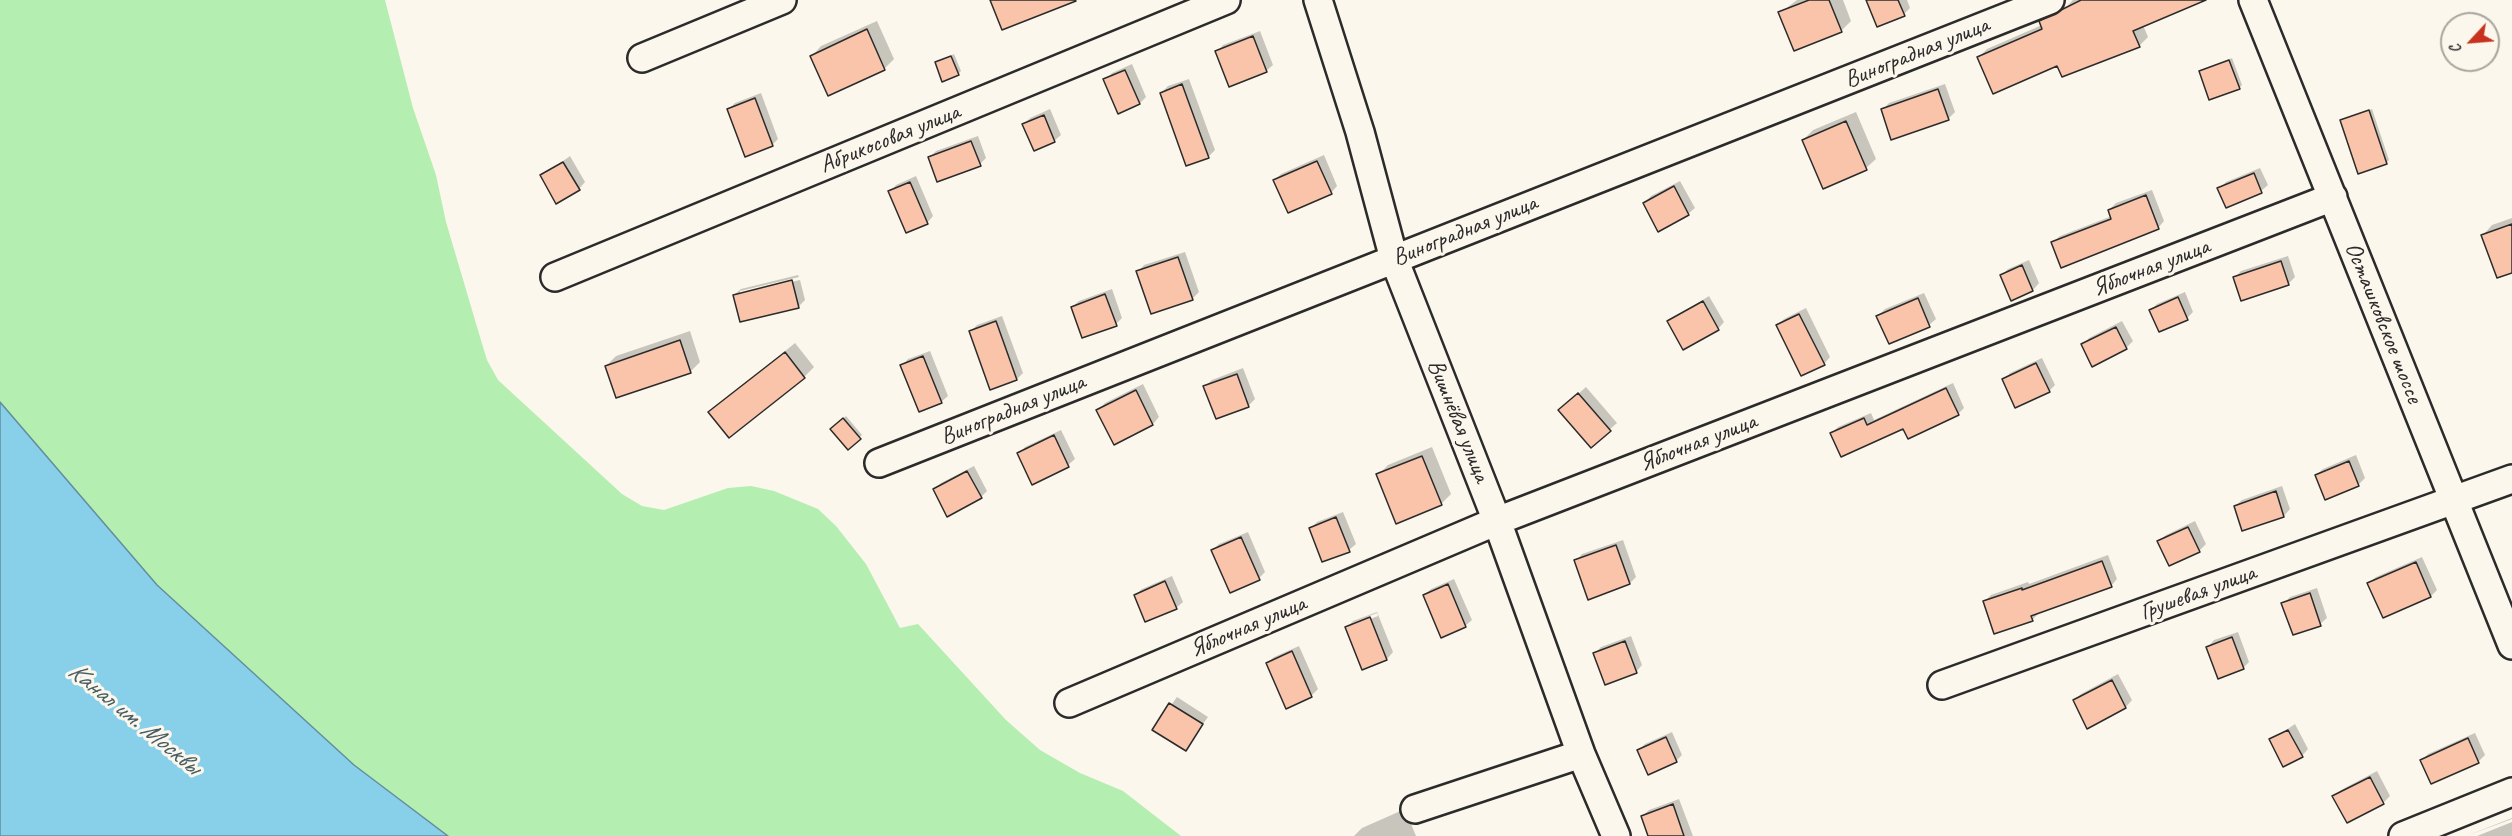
<!DOCTYPE html>
<html>
<head>
<meta charset="utf-8">
<style>
	body { margin:0 }
	#map { position:relative; width:2512px; height:836px; overflow:hidden; background:#fbf7ec; font-family:Caveat,sans-serif }
	canvas { display:block }
	.north { position:absolute; left:2440px; top:12px; width:60px; height:60px; box-sizing:border-box; background:#fbf7ec; border:2px solid #a8a59f; border-radius:50%; rotate:244deg; font-size:16px; font-weight:700; line-height:24px; text-align:center; color:#2b2b2b }
	.north::after { content:''; display:block; margin:auto; width:21px; height:27px; background:#c8321e; clip-path:polygon(50% 0,100% 100%,50% 72%,0 100%) }
</style>
</head>
<body>
<div id="map">
<canvas width="2512" height="836"></canvas>
<div class="north">С</div>
</div>
<script>
const g = document.querySelector('canvas').getContext('2d');
g.lineJoin = 'round';
function fill(path, color) {
  g.fillStyle = color;
  g.fill(path, 'evenodd');
}
function poly(rows) {
  const path = new Path2D();
  for (const r of rows) {
    path.moveTo(r[0], r[1]);
    for (let i = 2; i < r.length; i += 2) path.lineTo(r[i], r[i + 1]);
  }
  return path;
}
function stroke(path, color, width, dash) {
  g.strokeStyle = color;
  g.lineWidth = width;
  g.lineCap = dash ? 'butt' : 'round';
  g.setLineDash(dash || []);
  g.stroke(path);
}
function write(font, color, halo, rows, align = 'center') {
  g.font = font + ' Caveat,sans-serif';
  g.lineWidth = 6;
  g.setLineDash([]);
  g.textBaseline = 'middle';
  g.strokeStyle = halo;
  g.fillStyle = color;
  for (const [text, x, y, turn = 0] of rows) {
    g.save();
    g.translate(x, y);
    g.rotate((+turn || 0) * Math.PI / 180);
    g.textAlign = isNaN(turn) ? turn : align;
    if (halo) g.strokeText(text, 0, 0);
    g.fillText(text, 0, 0);
    g.restore();
  }
}
const green = poly([
	[0,0,385,0,413,108,436,175,446,222,480,337,487,360,498,380,622,494,642,506,664,510,728,488,751,486,774,491,818,509,836,526,866,564,900,628,918,624,1006,720,1040,750,1080,773,1123,791,1181,836,448,836,354,765,157,585,0,402]
]);
const water = poly([
	[0,402,157,585,354,765,448,836,0,836,0,402]
]);
const shadow = poly([
	[1797,0,1843,0,1851,21,1841,31,1780,13],
	[1867,0,1907,0,1910,8,1904,14],
	[2073,0,2192,0,2143,25,2148,37,2139,46,2058,64,1979,57,1987,49,2042,25,2041,21,2050,13,2067,6],
	[877,21,894,59,885,68,829,94,812,56,821,46],
	[1260,31,1273,65,1266,71,1217,52,1223,45],
	[954,54,961,71,958,74,936,63],
	[2232,58,2242,85,2239,88,2200,71],
	[1132,64,1146,97,1140,103,1119,112,1105,80,1112,73],
	[1189,79,1215,150,1209,156,1187,164,1161,93,1168,86],
	[1945,84,1955,112,1948,119,1882,110,1889,103],
	[761,93,778,139,772,145,729,109,735,103],
	[1050,109,1061,135,1054,141,1024,124,1030,118],
	[2372,109,2389,160,2386,163,2342,120],
	[1856,112,1876,159,1866,168,1824,187,1803,140,1813,130],
	[978,136,986,158,980,164,929,158,936,151],
	[1324,155,1337,186,1331,193,1275,180,1281,174],
	[570,156,585,182,579,189,542,176],
	[2260,168,2268,185,2261,191,2227,206,2219,189,2226,182],
	[916,176,933,216,927,223,890,192,896,185],
	[1680,181,1695,208,1688,214,1644,203,1651,196],
	[2152,190,2164,221,2158,228,2053,242,2060,236,2112,216,2109,210,2116,203],
	[2512,218,2512,271,2483,235,2492,225],
	[1185,252,1199,292,1193,298,1152,312,1138,272,1144,265],
	[2288,256,2295,277,2288,284,2235,277,2241,271],
	[2029,260,2039,283,2033,290,2012,299,2002,275,2008,269],
	[798,275,799,277,740,291,740,294,800,280,805,300,798,307,734,295,741,289],
	[1112,289,1122,318,1116,324,1072,307,1079,301],
	[2185,292,2193,312,2187,318,2151,310,2157,304],
	[1924,293,1936,319,1929,325,1878,316,1885,309],
	[1709,296,1724,322,1718,329,1669,321],
	[1806,308,1830,357,1824,364,1778,325,1784,319],
	[1002,316,1023,373,1017,379,971,331,977,325],
	[2122,321,2133,341,2126,348,2093,365,2083,345,2089,338],
	[690,331,700,362,690,372,606,366,616,356],
	[795,343,814,367,804,377,710,412],
	[930,351,948,396,941,402,902,366,908,359],
	[2042,358,2055,385,2049,391,2004,380,2010,373],
	[1243,368,1255,399,1248,406,1205,386,1212,380],
	[1953,383,1964,408,1958,414,1904,427,1832,433,1838,427,1871,413,1874,420],
	[1143,384,1159,417,1153,424,1115,443,1098,410,1105,403],
	[1586,387,1617,423,1591,446,1567,404],
	[846,416,862,435,848,448,832,429],
	[1061,430,1075,459,1068,465,1033,483,1019,454,1025,447],
	[1432,447,1451,494,1441,504,1378,475,1388,465],
	[2356,455,2365,478,2359,484,2326,498,2316,475,2323,469],
	[974,466,987,491,981,497,934,490,941,483],
	[2282,486,2290,509,2284,516,2243,529,2235,506,2242,500],
	[1343,512,1356,544,1349,550,1311,528,1317,522],
	[2195,521,2206,544,2199,551,2159,541,2166,535],
	[1248,532,1265,572,1259,578,1213,550,1219,544],
	[1623,540,1636,577,1630,583,1576,561,1582,554],
	[2108,555,2117,579,2111,586,2039,613,2032,620,1985,601,1991,595,2028,582,2029,584],
	[2422,557,2437,590,2431,596,2369,583,2376,577],
	[1172,576,1183,602,1176,608,1135,595,1142,589],
	[1454,579,1472,620,1465,626,1424,595,1431,589],
	[2317,588,2327,618,2320,624,2294,634,2283,604,2290,597],
	[1377,612,1393,652,1387,659,1363,668,1347,628,1353,621],
	[1377,613,1378,616,1352,626,1352,623],
	[2238,632,2249,662,2243,668,2208,647,2214,640],
	[1631,636,1642,665,1636,672,1595,653,1601,647],
	[1299,646,1318,689,1311,696,1286,707,1267,663,1274,657],
	[2118,674,2132,700,2126,707,2088,727,2074,701,2081,694],
	[1177,697,1208,717,1185,749,1154,729],
	[2295,724,2308,749,2302,756,2271,740],
	[1672,732,1682,755,1676,761,1639,750,1645,744],
	[2475,733,2485,755,2478,762,2422,760,2428,754],
	[2377,771,2390,796,2383,803,2334,796,2341,790],
	[1679,799,1693,836,1650,836,1642,816,1649,810],
	[1405,809,1416,836,1354,836,1362,828],
	[2512,818,2512,819,2466,836],
	[2512,822,2512,836,2477,836]
]);
const building = poly([
	[990,0,1075,0,1076,1,1002,30,990,0],
	[1809,0,1829,0,1842,32,1794,51,1778,12,1809,0],
	[1866,0,1898,0,1905,16,1877,27,1866,0],
	[2081,0,2206,0,2133,31,2140,47,2062,77,2057,66,1993,94,1977,57,2042,29,2039,21,2081,0],
	[867,29,885,70,828,96,810,56,867,29],
	[1253,36,1267,72,1229,87,1215,51,1253,36],
	[951,56,959,75,942,82,935,62,951,56],
	[2229,60,2240,89,2209,100,2199,71,2229,60],
	[1125,70,1140,104,1118,114,1103,79,1125,70],
	[1182,84,1209,158,1186,166,1160,93,1182,84],
	[1938,89,1949,120,1891,140,1881,109,1938,89],
	[755,98,773,146,745,157,727,109,755,98],
	[2369,110,2387,164,2358,174,2340,120,2369,110],
	[1044,115,1055,142,1034,151,1022,124,1044,115],
	[1846,121,1867,170,1823,189,1802,140,1846,121],
	[971,141,981,166,937,182,928,157,971,141],
	[1317,161,1332,194,1288,213,1273,180,1317,161],
	[563,162,580,190,556,204,540,175,563,162],
	[2254,173,2262,193,2226,208,2217,188,2254,173],
	[910,182,928,224,906,233,888,191,910,182],
	[1674,186,1689,215,1658,232,1643,203,1674,186],
	[2146,195,2159,229,2061,268,2051,242,2111,219,2108,210,2146,195],
	[2512,224,2512,273,2497,278,2481,235,2512,224],
	[1178,257,1193,300,1151,314,1136,271,1178,257],
	[2281,261,2289,285,2241,301,2233,277,2281,261],
	[2022,265,2033,291,2011,301,2000,275,2022,265],
	[792,280,799,308,740,322,733,295,792,280],
	[1105,294,1117,326,1082,338,1071,307,1105,294],
	[2178,297,2188,320,2159,332,2149,310,2178,297],
	[1918,298,1930,327,1889,344,1876,316,1918,298],
	[1703,301,1719,330,1683,350,1667,321,1703,301],
	[1799,314,1825,365,1801,376,1776,325,1799,314],
	[996,321,1017,380,990,390,969,331,996,321],
	[2116,327,2127,349,2092,367,2081,344,2116,327],
	[680,340,691,373,616,398,605,366,680,340],
	[785,352,805,378,729,438,708,412,785,352],
	[923,356,942,403,919,412,900,365,923,356],
	[2036,363,2050,392,2015,408,2002,379,2036,363],
	[1237,374,1249,407,1216,419,1203,386,1237,374],
	[1946,388,1959,415,1908,439,1903,429,1841,457,1830,433,1864,418,1867,425,1946,388],
	[1136,390,1153,425,1114,445,1096,410,1136,390],
	[1578,393,1611,431,1591,448,1558,410,1578,393],
	[843,418,861,439,848,450,830,429,843,418],
	[1054,435,1069,467,1032,485,1017,453,1054,435],
	[1422,456,1442,505,1396,524,1376,474,1422,456],
	[2349,461,2359,486,2325,500,2315,475,2349,461],
	[967,471,982,498,947,517,933,489,967,471],
	[2276,491,2284,517,2242,531,2234,506,2276,491],
	[1336,517,1350,552,1322,562,1309,528,1336,517],
	[2188,527,2200,552,2169,566,2157,541,2188,527],
	[1241,537,1260,580,1230,593,1211,550,1241,537],
	[1616,545,1630,584,1588,600,1574,560,1616,545],
	[2102,561,2112,587,2031,616,2033,621,1994,634,1983,601,2022,588,2022,590,2102,561],
	[2416,562,2431,597,2383,618,2367,583,2416,562],
	[1165,581,1177,609,1145,622,1134,595,1165,581],
	[1448,584,1466,627,1441,638,1423,595,1448,584],
	[2310,593,2321,626,2293,635,2281,603,2310,593],
	[1370,617,1387,660,1362,670,1345,627,1370,617],
	[2232,637,2244,669,2218,679,2206,647,2232,637],
	[1625,641,1637,673,1605,685,1593,653,1625,641],
	[1292,651,1312,697,1286,709,1266,663,1292,651],
	[2112,680,2126,708,2087,729,2073,700,2112,680],
	[1169,703,1203,724,1186,751,1152,730,1169,703],
	[2288,730,2303,757,2283,767,2269,739,2288,730],
	[1666,737,1677,762,1648,775,1637,750,1666,737],
	[2468,738,2479,763,2431,784,2420,760,2468,738],
	[2370,777,2384,804,2347,823,2332,796,2370,777],
	[1673,804,1684,836,1648,836,1641,816,1673,804]
]);
const minor = poly([
	[1318,0,1360,132,1394,259,1497,521,1581,754,1616,836],
	[2253,0,2512,645],
	[642,58,782,0],
	[555,277,1226,0],
	[879,463,2050,0],
	[1942,685,2512,479],
	[1069,703,1497,521,2333,197],
	[1415,809,1581,754],
	[2403,836,2512,792]
]);
const streetNames = [
	["Виноградная улица",1917,53,-22],
	["Абрикосовая улица",890,139,-22],
	["Виноградная улица",1465,231,-22],
	["Яблочная улица",2151,268,-21],
	["Осташковское шоссе",2383,323,68],
	["Виноградная улица",1013,410,-22],
	["Вишнёвая улица",1458,421,68],
	["Яблочная улица",1698,443,-21],
	["Грушевая улица",2198,593,-20],
	["Яблочная улица",1248,627,-23]
];
const waterNames = [
	["Канал им. Москвы",134,719,39]
];
fill(green, '#b5eeb1');
fill(water, '#88d0ea');
stroke(water, '#638e9e', 1.5);
fill(shadow, '#0003');
fill(building, '#f9c4aa');
stroke(building, '#2b2b2b', 1.5);
stroke(minor, '#2b2b2b', 32);
stroke(minor, '#fbf7ec', 27);
write('24px', '#2b2b2b', '#fbf7ec', streetNames);
write('italic 26px', '#475d64', '#fbf7ec', waterNames);
</script>
</body>
</html>
